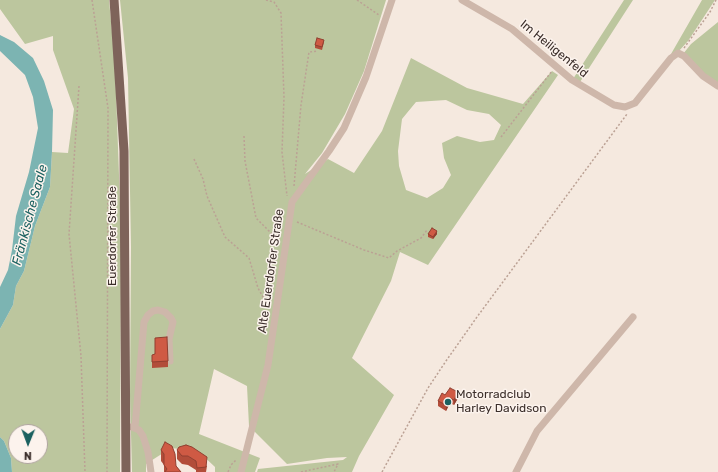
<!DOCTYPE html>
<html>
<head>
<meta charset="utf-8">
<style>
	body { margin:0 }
	#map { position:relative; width:718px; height:472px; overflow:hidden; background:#f5e9df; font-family:Rubik,sans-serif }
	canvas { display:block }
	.north { position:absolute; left:8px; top:424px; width:40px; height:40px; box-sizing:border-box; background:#fcf3ed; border:1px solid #afa49f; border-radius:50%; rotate:181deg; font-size:11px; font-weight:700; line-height:16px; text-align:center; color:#3b2e2a }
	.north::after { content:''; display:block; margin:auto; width:14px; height:18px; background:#1b6160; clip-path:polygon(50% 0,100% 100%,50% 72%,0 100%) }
</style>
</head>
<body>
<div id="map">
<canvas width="718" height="472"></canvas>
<div class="north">N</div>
</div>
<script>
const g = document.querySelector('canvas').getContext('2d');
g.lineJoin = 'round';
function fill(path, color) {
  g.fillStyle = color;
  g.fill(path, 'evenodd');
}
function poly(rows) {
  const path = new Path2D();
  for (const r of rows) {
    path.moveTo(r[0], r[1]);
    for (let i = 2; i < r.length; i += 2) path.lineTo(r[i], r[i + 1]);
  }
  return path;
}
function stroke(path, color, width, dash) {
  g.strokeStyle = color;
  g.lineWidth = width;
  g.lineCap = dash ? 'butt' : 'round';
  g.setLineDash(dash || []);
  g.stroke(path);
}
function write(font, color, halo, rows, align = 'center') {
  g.font = font + ' Rubik,sans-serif';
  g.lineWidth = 3;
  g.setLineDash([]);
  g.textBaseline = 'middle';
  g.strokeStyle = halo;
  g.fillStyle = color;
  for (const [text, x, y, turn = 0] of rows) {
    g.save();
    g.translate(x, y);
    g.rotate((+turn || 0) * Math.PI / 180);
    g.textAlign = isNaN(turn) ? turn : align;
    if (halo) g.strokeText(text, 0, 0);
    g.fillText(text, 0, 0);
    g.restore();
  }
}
const green = poly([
	[0,0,109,0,115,65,121,230,120,472,12,472,11,458,4,441,0,437,0,329,13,305,16,286,24,271,35,226,50,187,52,152,68,153,74,109,53,50,53,36,25,44,0,9],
	[16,432,40,432,40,456,16,456],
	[120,0,386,0,364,71,345,114,322,153,305,174,328,159,354,173,382,131,411,58,467,88,523,104,552,71,558,75,428,265,400,252,391,281,352,358,394,395,359,456,352,472,257,472,258,469,343,460,347,457,327,458,287,464,249,426,247,386,214,369,199,434,260,458,255,472,215,472,215,467,198,451,171,448,146,464,146,472,132,472,130,396,131,247,128,78],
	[446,100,467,110,489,114,501,125,494,140,480,142,457,136,442,143,444,158,451,175,443,188,427,198,406,190,399,166,398,151,402,119,416,102],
	[624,0,633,0,580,82,573,79],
	[702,0,715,0,688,41,678,52,671,54],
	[718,22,718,84,709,78,683,54,691,44]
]);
const water = poly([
	[0,35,14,42,33,58,44,81,53,110,52,152,50,187,35,226,24,271,16,286,13,305,0,329,0,287,8,270,12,250,16,216,29,172,38,128,33,97,25,75,0,51],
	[0,437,4,441,11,458,12,472,0,472]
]);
const path = poly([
	[92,0,108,108,107,472],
	[266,0,274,2,281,13,284,97,282,152,287,196],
	[357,0,379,15],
	[684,48,710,12,716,0],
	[79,86,69,234,81,356,85,472],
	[244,136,245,161,256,218,272,234,281,237],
	[501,137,552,71],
	[194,159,203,179,207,196,225,237,249,258,258,288,268,306,271,307],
	[294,186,301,105,309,52,318,51],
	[297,222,364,250,389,258,397,251,421,238,427,230],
	[228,472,231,465,237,459],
	[301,472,338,464,334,472],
	[382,472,428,388,446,361,477,317,627,114]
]);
const minor = poly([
	[462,0,512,29,572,80,614,105,625,107,635,103,671,58,678,53,684,56,703,76,718,86],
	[132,427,139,430,143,436,148,452,151,472],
	[135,427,144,322,148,315,153,311,158,310,165,312,171,318,173,322,169,339,170,361],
	[241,472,268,365,292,202,329,151,344,128,366,77,392,0],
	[516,472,537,431,633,317]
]);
const major = poly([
	[114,0,124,151,126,472]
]);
const wall = poly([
	[324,42,322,50,315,48,315,45],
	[428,234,437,234,433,239,428,237],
	[152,355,168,361,168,367,152,368],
	[445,395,458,398,454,405,450,403,446,411,438,406,438,401],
	[161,450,176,466,181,472,164,472,164,465,161,461],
	[177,450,207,466,206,472,196,472,196,470,188,465,182,464,177,459]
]);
const shadedWall = poly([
	[437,231,437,234,433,239,433,237],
	[458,392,458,398,454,405,454,400],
	[450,398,450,403,446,411,446,405]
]);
const building = poly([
	[317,38,324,40,322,47,315,45,317,38],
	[432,228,437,231,433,237,428,234,432,228],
	[167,337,168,361,152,362,152,355,155,354,155,338,167,337],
	[450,388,458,392,454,400,450,398,446,405,438,401,442,393,445,395,450,388],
	[165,442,172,446,175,454,176,466,181,472,165,472,167,469,164,465,164,454,161,450,165,442],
	[186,445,192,447,207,457,206,467,197,468,196,461,188,456,182,456,177,450,179,447,186,445]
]);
const markers = [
	[448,402,4,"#1b6160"]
];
const streetNames = [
	["Im Heiligenfeld",554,49,39],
	["Euerdorfer Straße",113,236,-90],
	["Alte Euerdorfer Straße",271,271,-82]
];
const poiNames = [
	["Motorradclub",456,395],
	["Harley Davidson",456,409]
];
const waterNames = [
	["Fränkische Saale",30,215,-75]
];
fill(green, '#bcc69e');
fill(water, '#7cb4b2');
stroke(path, '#bba194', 1.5, [2, 2]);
stroke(minor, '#ceb7aa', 7);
stroke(major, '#7e635a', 9);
fill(wall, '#b24d3a');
fill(shadedWall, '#913f30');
fill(building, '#cf5a44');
stroke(building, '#913f30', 1);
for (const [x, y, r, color] of markers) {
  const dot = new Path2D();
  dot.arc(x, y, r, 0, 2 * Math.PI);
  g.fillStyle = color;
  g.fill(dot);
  stroke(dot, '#fcf3ed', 1.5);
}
write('12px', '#3b2e2a', '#fcf3ed', streetNames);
write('12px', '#3b2e2a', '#fcf3ed', poiNames, 'left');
write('italic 13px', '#1b6160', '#fcf3ed', waterNames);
</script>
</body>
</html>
